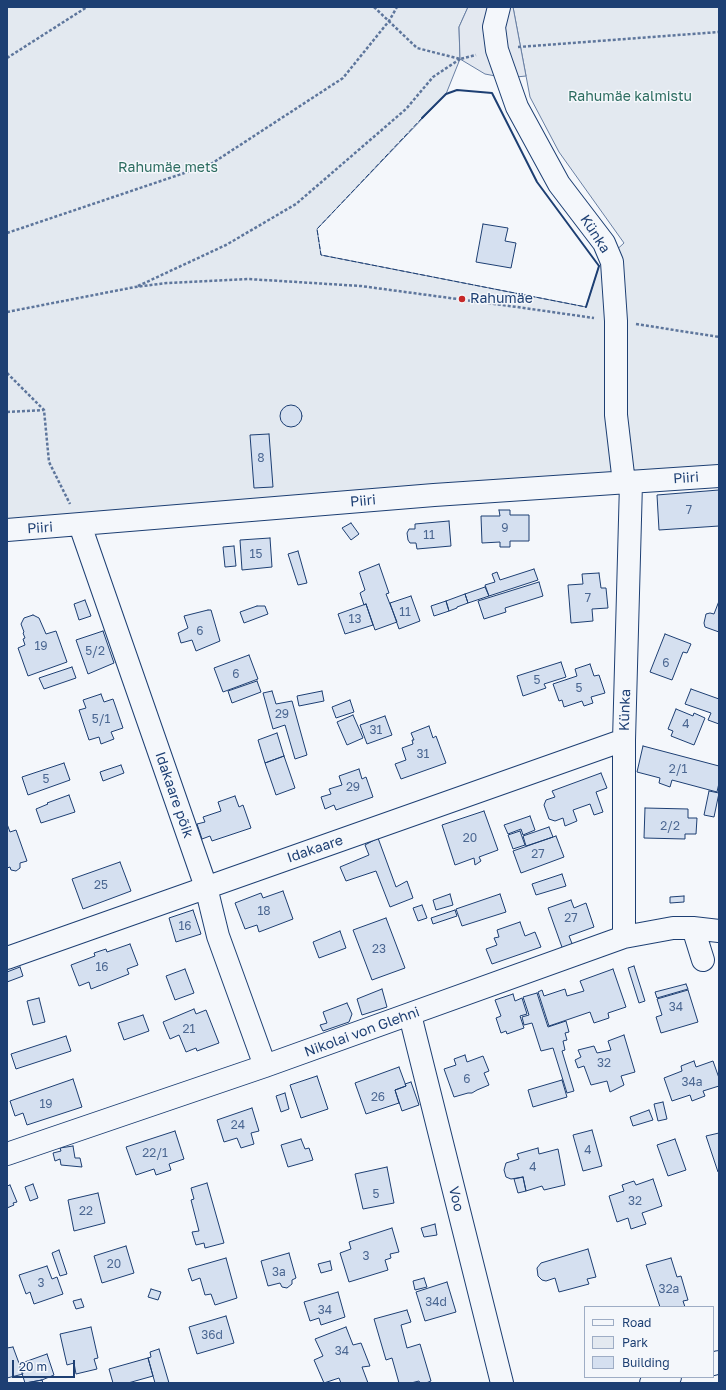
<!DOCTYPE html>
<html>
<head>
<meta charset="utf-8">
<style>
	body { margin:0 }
	#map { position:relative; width:726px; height:1390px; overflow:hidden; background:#f4f7fb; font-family:"Golos Text",sans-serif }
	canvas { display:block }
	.frame { position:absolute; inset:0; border:8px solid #1d3f73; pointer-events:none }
	.legend { position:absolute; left:584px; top:1306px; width:130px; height:72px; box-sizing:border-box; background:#f4f7fb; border:1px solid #9eadc5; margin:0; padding:5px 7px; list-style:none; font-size:12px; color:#1d3f73 }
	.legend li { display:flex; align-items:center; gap:8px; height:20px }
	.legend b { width:20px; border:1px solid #9eadc5 }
	.scale { position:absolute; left:12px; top:1360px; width:63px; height:18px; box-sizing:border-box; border:2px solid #1d3f73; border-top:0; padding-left:5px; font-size:12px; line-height:14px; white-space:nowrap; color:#1d3f73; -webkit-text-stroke:3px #f4f7fb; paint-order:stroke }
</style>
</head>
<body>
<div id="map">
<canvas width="726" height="1390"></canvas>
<div class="frame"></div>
<ul class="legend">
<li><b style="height:5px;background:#f4f7fb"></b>Road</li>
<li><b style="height:11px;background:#e3e9f0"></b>Park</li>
<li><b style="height:11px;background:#d5e0f0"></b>Building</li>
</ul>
<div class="scale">20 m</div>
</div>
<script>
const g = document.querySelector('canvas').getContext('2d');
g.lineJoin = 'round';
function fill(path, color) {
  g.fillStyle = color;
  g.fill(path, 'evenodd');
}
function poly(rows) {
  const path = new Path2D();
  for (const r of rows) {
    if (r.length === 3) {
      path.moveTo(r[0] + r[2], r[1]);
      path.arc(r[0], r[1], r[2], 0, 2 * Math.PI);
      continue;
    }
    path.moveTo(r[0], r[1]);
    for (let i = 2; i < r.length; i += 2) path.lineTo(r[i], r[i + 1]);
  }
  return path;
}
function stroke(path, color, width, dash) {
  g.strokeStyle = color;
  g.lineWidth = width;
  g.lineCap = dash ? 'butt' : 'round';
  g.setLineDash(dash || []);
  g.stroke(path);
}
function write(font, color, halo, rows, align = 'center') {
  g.font = font + ' "Golos Text",sans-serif';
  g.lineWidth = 3;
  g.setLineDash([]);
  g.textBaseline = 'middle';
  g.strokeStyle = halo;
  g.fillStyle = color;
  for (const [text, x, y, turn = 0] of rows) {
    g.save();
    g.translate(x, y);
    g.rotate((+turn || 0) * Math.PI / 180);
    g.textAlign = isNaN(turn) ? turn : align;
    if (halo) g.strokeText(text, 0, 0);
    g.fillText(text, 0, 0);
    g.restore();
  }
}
const green = poly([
	[7,7,468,7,459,27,460,59,446,94,317,229,321,255,586,307,599,266,624,243,559,152,530,97,513,7,719,7,719,476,7,530,7,7]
]);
const parking = poly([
	[468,7,513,7,526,76,506,78,485,74,460,59,459,27,468,7]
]);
const building = poly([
	[483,224,508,228,505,241,516,243,511,268,476,262,483,224],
	[291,416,11],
	[269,434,273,487,254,488,250,435,269,434],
	[719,490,719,526,659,530,657,495,719,490],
	[499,510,510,510,510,515,529,515,529,541,510,541,510,547,500,547,500,542,482,543,481,516,500,516,499,510],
	[449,521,451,546,417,549,416,543,410,543,408,540,407,533,409,529,415,529,415,524,449,521],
	[351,523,359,534,351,540,342,528,351,523],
	[270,538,272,567,242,570,240,540,270,538],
	[234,546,236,566,225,567,223,547,234,546],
	[298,551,307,583,298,585,288,554,298,551],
	[379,564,389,593,386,594,397,622,375,630,366,604,364,605,360,593,365,590,359,572,379,564],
	[534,569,538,580,489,596,485,585,495,582,492,574,497,572,500,580,534,569],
	[599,573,601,588,606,588,608,608,592,609,593,621,571,623,568,585,583,584,582,574,599,573],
	[539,582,543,596,505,608,506,612,484,619,478,601,539,582],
	[485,587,489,596,468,603,465,594,485,587],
	[465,594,468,603,457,607,457,608,449,611,446,601,465,594],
	[411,596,420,621,399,629,390,603,411,596],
	[85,600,91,616,79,620,74,604,85,600],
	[446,601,449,611,434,616,431,606,446,601],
	[719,601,719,632,705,627,704,623,706,614,710,613,714,614,719,601],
	[366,604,373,625,345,634,338,614,366,604],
	[257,606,265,606,268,614,244,623,240,612,257,606],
	[208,610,211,610,220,641,196,651,192,640,181,643,178,633,188,628,184,616,208,610],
	[33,615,39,618,46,634,56,631,67,662,28,676,18,648,25,645,23,639,25,638,23,633,24,632,21,624,24,618,33,615],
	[103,631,114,663,88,674,76,640,103,631],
	[665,634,691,644,687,653,683,652,672,680,650,672,665,634],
	[249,655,258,679,223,692,214,668,249,655],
	[561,662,566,677,544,684,546,688,523,696,517,676,561,662],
	[590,664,594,676,599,675,605,693,591,697,593,703,584,706,582,701,564,707,562,700,559,701,553,684,577,676,575,669,590,664],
	[72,667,76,678,44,689,39,678,72,667],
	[257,681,261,692,232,703,228,691,257,681],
	[691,689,719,699,719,724,708,720,711,713,685,704,691,689],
	[272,691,276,704,292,701,307,755,295,759,285,725,273,729,263,693,272,691],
	[322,691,324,701,299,706,297,696,322,691],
	[101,694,104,702,113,699,123,728,111,732,114,739,101,744,99,737,89,740,79,710,86,708,83,700,101,694],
	[350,700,354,712,336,718,332,707,350,700],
	[676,709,693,716,694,713,705,718,694,745,671,736,673,731,668,729,676,709],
	[353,715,363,738,347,745,337,722,353,715],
	[385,716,392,735,367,744,360,725,385,716],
	[429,726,433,738,436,736,446,763,401,779,395,764,406,760,402,748,413,744,412,740,414,740,411,733,429,726],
	[277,733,284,756,265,763,258,740,277,733],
	[643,746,719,766,719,783,717,792,672,780,670,787,659,783,660,778,637,772,643,746],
	[284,756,295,788,276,795,265,763,284,756],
	[64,763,70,780,28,795,22,777,64,763],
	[121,765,124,773,103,781,100,772,121,765],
	[359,769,362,779,366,777,373,797,336,810,334,805,325,809,321,797,331,794,329,789,342,785,339,776,359,769],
	[601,773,607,788,596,792,603,812,594,815,590,804,573,810,577,821,565,826,563,818,555,821,549,819,544,805,546,800,555,797,552,791,601,773],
	[709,791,719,793,714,817,704,815,709,791],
	[69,795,75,812,41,823,36,809,48,804,47,803,69,795],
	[235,796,239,807,243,805,251,828,212,841,210,836,202,839,197,824,205,822,203,817,221,811,218,802,235,796],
	[645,808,688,809,688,818,697,818,696,834,685,834,685,839,644,838,645,808],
	[484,811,498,850,479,857,481,861,475,865,474,858,455,865,442,825,484,811],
	[530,816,535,830,523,835,521,829,508,834,504,825,530,816],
	[7,824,10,832,16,830,27,861,20,863,20,868,16,871,11,870,10,867,7,868,7,824],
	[549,827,553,837,526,846,523,836,549,827],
	[520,831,525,845,513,849,508,835,520,831],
	[556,836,564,857,521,873,513,851,556,836],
	[378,838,396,887,407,881,413,898,390,907,376,871,346,881,340,867,369,855,365,845,378,838],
	[120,862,131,891,83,909,72,879,120,862],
	[562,874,566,886,536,895,532,884,562,874],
	[283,891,293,919,259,932,257,925,245,929,235,903,261,893,263,898,283,891],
	[450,894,453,905,436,910,433,900,450,894],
	[500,894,506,912,462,926,456,909,500,894],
	[684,896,684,902,670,903,670,897,684,896],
	[571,900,574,908,586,903,594,927,569,936,573,946,563,950,548,908,571,900],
	[422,905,427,918,418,921,413,908,422,905],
	[193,910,201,934,176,942,169,918,193,910],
	[455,910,457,916,433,924,431,918,455,910],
	[386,918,405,968,372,980,353,930,386,918],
	[520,922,525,936,535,932,541,947,492,964,486,949,497,945,494,938,499,937,497,930,520,922],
	[340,931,346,948,319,958,313,942,340,931],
	[130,944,138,965,127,969,129,974,91,989,89,982,79,986,71,965,95,956,94,953,106,949,107,952,130,944],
	[634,966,645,1001,639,1003,628,968,634,966],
	[20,967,23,976,7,982,7,972,20,967],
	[185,969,194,993,175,1000,166,976,185,969],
	[613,969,626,1007,608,1013,609,1018,594,1023,590,1012,549,1026,538,992,542,990,544,996,565,989,567,996,584,991,580,981,613,969],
	[686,984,688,989,657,998,655,992,686,984],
	[382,989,387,1007,362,1015,357,999,382,989],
	[688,990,698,1022,661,1033,656,1017,662,1015,657,999,688,990],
	[537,993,548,1027,566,1021,569,1032,565,1033,567,1040,563,1041,565,1050,562,1051,574,1091,567,1093,553,1048,541,1051,532,1023,524,1025,522,1017,529,1015,523,997,537,993],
	[513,994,515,1001,522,998,527,1014,520,1016,524,1028,507,1034,506,1031,501,1033,496,1018,501,1016,495,1000,513,994],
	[39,998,45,1022,33,1025,27,1001,39,998],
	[347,1003,352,1014,349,1022,323,1031,320,1025,327,1023,323,1012,347,1003],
	[194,1009,196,1014,206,1010,219,1043,197,1051,196,1048,186,1052,179,1035,170,1039,163,1022,194,1009],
	[143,1015,149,1031,124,1040,118,1023,143,1015],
	[624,1035,635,1072,621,1076,624,1085,610,1092,607,1081,591,1085,584,1066,578,1068,575,1060,581,1057,578,1050,594,1046,597,1053,611,1050,608,1041,624,1035],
	[66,1036,71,1051,16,1069,11,1054,66,1036],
	[465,1055,467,1062,483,1056,489,1071,484,1073,489,1085,477,1090,472,1093,468,1093,454,1097,444,1069,456,1065,454,1059,465,1055],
	[694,1061,696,1067,713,1061,719,1078,719,1086,703,1091,705,1096,692,1101,690,1095,672,1101,664,1078,682,1071,681,1066,694,1061],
	[399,1067,406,1086,395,1090,399,1103,366,1114,355,1083,399,1067],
	[317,1076,328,1109,301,1118,290,1085,317,1076],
	[73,1079,82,1107,27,1125,23,1113,15,1116,10,1101,73,1079],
	[562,1080,567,1097,533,1107,528,1090,562,1080],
	[411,1082,419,1105,402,1111,395,1090,406,1086,405,1084,411,1082],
	[285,1093,289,1109,281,1112,276,1096,285,1093],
	[663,1102,667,1119,658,1121,654,1104,663,1102],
	[252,1108,259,1131,251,1133,254,1144,241,1148,237,1138,224,1142,217,1120,252,1108],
	[649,1110,653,1120,633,1126,630,1117,649,1110],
	[592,1130,602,1166,583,1171,573,1135,592,1130],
	[175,1131,184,1159,169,1164,171,1170,156,1175,154,1169,136,1175,126,1147,175,1131],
	[719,1133,719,1171,718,1172,706,1136,719,1133],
	[301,1139,305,1149,309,1148,313,1160,288,1167,281,1145,301,1139],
	[675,1139,686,1170,668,1176,657,1145,675,1139],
	[73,1146,75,1158,80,1158,82,1167,61,1165,60,1159,55,1161,53,1153,61,1151,60,1148,73,1146],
	[538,1148,539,1154,558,1149,565,1185,544,1190,542,1186,526,1191,523,1177,511,1179,506,1177,504,1170,506,1163,519,1159,517,1154,538,1148],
	[387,1167,394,1203,363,1209,355,1174,387,1167],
	[523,1177,526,1191,518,1193,514,1179,523,1177],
	[653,1179,662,1206,642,1213,646,1224,631,1229,628,1218,617,1222,609,1196,624,1191,622,1185,634,1181,636,1185,653,1179],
	[207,1183,224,1243,205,1248,204,1243,196,1245,192,1232,199,1231,191,1200,194,1199,191,1188,207,1183],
	[33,1184,38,1198,30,1201,25,1187,33,1184],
	[10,1185,17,1202,13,1203,14,1205,7,1208,7,1186,10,1185],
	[98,1193,105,1223,74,1231,68,1200,98,1193],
	[435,1224,437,1235,424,1237,421,1228,435,1224],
	[392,1228,399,1252,390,1254,391,1258,385,1260,388,1270,349,1282,340,1253,351,1249,349,1242,392,1228],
	[126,1246,134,1273,102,1283,94,1256,126,1246],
	[588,1249,596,1277,587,1279,589,1284,559,1292,555,1278,546,1281,542,1280,538,1276,537,1268,541,1263,588,1249],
	[59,1250,67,1274,60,1276,52,1253,59,1250],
	[289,1253,296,1278,292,1280,292,1284,287,1288,282,1287,280,1283,268,1286,261,1261,289,1253],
	[226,1258,237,1298,215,1305,211,1294,205,1295,200,1278,192,1281,188,1269,226,1258],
	[671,1258,677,1277,681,1276,688,1300,683,1301,685,1307,660,1307,646,1265,671,1258],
	[330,1261,332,1270,321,1273,318,1264,330,1261],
	[47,1266,52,1279,57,1277,63,1294,34,1304,30,1292,26,1294,19,1275,47,1266],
	[424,1278,427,1287,415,1290,413,1281,424,1278],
	[447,1282,456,1312,425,1321,416,1292,447,1282],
	[151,1289,161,1292,158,1300,148,1297,151,1289],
	[338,1292,345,1317,321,1325,319,1318,310,1321,304,1302,338,1292],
	[81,1299,84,1307,76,1309,73,1301,81,1299],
	[407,1310,411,1322,401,1325,407,1348,420,1344,431,1381,426,1383,420,1383,419,1381,411,1383,399,1383,392,1358,386,1360,374,1319,407,1310],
	[226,1316,234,1343,197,1354,189,1327,226,1316],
	[91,1327,98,1358,94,1359,97,1369,76,1374,74,1363,67,1365,60,1334,91,1327],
	[346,1327,353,1345,361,1343,370,1366,362,1367,368,1383,341,1383,339,1378,324,1383,314,1360,323,1356,315,1339,346,1327],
	[13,1347,23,1374,7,1378,7,1348,13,1347],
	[159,1349,169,1383,155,1383,148,1358,151,1357,150,1352,159,1349],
	[47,1354,54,1375,42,1380,25,1383,19,1364,47,1354],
	[148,1358,153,1376,128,1383,113,1383,109,1369,148,1358],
	[42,1380,43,1383,26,1383,42,1380]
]);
const path = poly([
	[374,7,417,48,460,59,476,55],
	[518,47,719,32],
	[7,58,87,7],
	[7,233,211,164,343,78,389,21,397,7],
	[138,286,226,245,296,204,406,109,433,77,460,59],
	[7,312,135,287,167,283,248,279,361,286,517,307,594,318],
	[636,324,719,337],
	[7,373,44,410,49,462,70,504],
	[7,412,44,410]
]);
const minor = poly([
	[499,7,494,27,497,50,517,107,559,184,604,243,612,262,616,321,616,415,624,483],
	[80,525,206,887,218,936,265,1066],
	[7,530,434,495,719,476],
	[693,928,703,960],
	[624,937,624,740,631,483],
	[7,958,624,740],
	[410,1015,502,1383],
	[7,1154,265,1066,624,937,673,928,693,928,719,931],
	[713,1364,719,1362],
	[651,1383,670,1377]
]);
const fence = poly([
	[422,118,317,229,321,255,586,307]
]);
const wall = poly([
	[422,118,446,94,457,90,492,93,537,182,599,266,586,307]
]);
const markers = [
	[462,299,4,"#c62828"]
];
const numberNames = [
	["8",261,458],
	["7",689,510],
	["9",505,528],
	["11",429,535],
	["15",256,554],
	["7",588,598],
	["11",405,612],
	["13",355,619],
	["6",200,631],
	["19",41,646],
	["5/2",95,651],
	["6",666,663],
	["6",236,674],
	["5",537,680],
	["5",579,688],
	["29",282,714],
	["5/1",101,719],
	["4",686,724],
	["31",376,730],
	["31",423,754],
	["2/1",678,769],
	["5",46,779],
	["29",353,787],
	["2/2",670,826],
	["20",470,838],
	["27",538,854],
	["25",101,885],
	["18",264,911],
	["27",571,918],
	["16",185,926],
	["23",379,949],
	["16",102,967],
	["34",676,1007],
	["21",189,1029],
	["32",604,1063],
	["6",467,1079],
	["34a",692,1082],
	["26",378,1097],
	["19",46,1104],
	["24",238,1125],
	["4",588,1150],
	["22/1",155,1153],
	["4",533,1167],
	["5",376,1194],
	["32",635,1201],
	["22",86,1211],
	["3",366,1256],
	["20",114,1264],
	["3a",279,1272],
	["3",41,1283],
	["32a",669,1289],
	["34d",436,1302],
	["34",325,1310],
	["36d",212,1335],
	["34",342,1351]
];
const parkNames = [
	["Rahumäe kalmistu",630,97],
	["Rahumäe mets",168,168]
];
const streetNames = [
	["Künka",595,234,57],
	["Piiri",686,478,-4],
	["Piiri",363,501,-5],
	["Piiri",40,528,-4],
	["Künka",625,710,-88],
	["Idakaare põik",174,795,71],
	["Idakaare",315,849,-19],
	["Nikolai von Glehni",362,1032,-20],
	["Voo",456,1199,76]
];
const poiNames = [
	["Rahumäe",470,299]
];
fill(green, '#e3e9f0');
stroke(green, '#687fa3', 1);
fill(parking, '#e3e8f0');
stroke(parking, '#687fa3', 1);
fill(building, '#d5e0f0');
stroke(building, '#1d3f73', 1);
stroke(minor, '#1d3f73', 24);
stroke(path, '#5e769c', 2.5, [3, 2]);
stroke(minor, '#f4f7fb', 22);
stroke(fence, '#1d3f73', 1, [5, 2]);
stroke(wall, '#1d3f73', 2);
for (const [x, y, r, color] of markers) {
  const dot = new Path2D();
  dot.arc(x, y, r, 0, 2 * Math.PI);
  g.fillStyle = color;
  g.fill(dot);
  stroke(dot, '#f4f7fb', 1.5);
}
write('12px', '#4b6792', null, numberNames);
write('14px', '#2c6c60', '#f4f7fb', parkNames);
write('14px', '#1d3f73', '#f4f7fb', streetNames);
write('14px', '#1d3f73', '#f4f7fb', poiNames, 'left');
</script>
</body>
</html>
